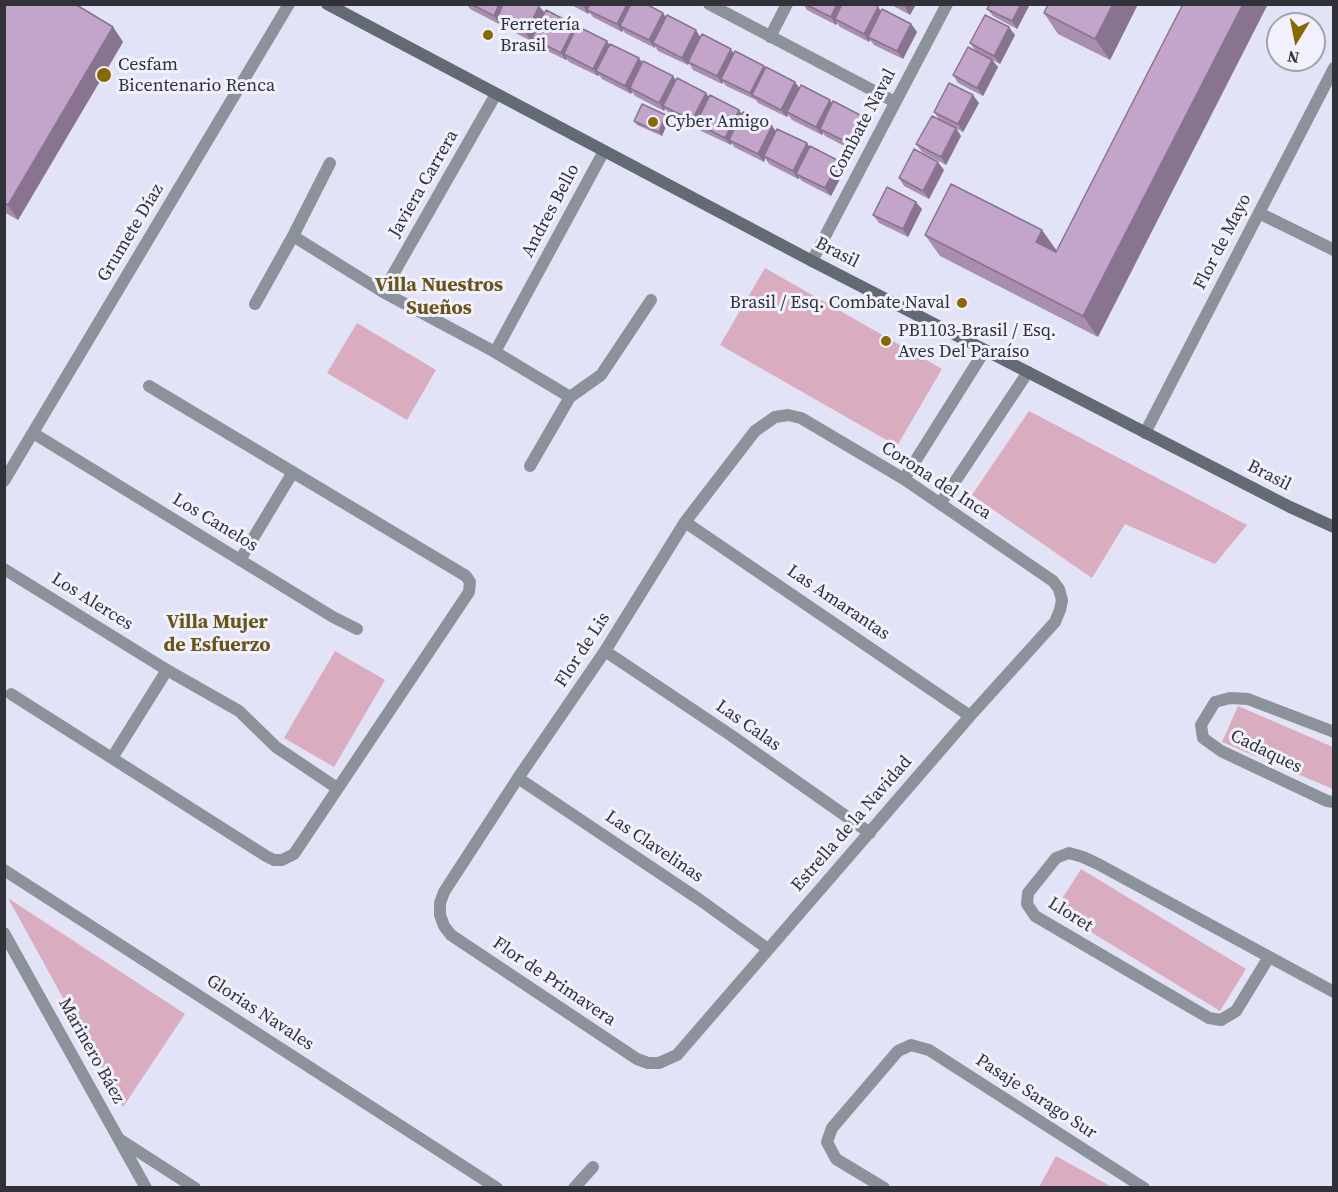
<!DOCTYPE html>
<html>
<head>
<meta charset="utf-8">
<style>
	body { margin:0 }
	#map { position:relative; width:1338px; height:1192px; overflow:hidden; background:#e3e3f7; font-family:"Source Serif 4",serif }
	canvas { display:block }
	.frame { position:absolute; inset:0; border:6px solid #313139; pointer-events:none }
	.north { position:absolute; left:1266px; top:12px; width:60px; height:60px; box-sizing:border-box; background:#f1f1fd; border:2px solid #a4a4af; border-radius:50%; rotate:190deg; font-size:16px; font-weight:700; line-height:24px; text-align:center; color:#313139 }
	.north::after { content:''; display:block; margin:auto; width:21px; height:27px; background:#866903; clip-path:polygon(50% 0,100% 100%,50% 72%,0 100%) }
</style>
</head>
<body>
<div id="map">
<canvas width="1338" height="1192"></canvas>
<div class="frame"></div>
<div class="north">N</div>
</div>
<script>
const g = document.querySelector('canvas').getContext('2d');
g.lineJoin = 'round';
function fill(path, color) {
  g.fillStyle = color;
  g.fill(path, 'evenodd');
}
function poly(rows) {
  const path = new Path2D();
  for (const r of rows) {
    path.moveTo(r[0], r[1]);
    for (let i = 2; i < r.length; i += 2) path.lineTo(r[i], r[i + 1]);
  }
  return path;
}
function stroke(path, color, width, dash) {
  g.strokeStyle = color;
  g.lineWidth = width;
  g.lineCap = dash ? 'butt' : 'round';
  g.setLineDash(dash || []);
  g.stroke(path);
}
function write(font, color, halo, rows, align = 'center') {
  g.font = font + ' "Source Serif 4",serif';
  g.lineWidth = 6;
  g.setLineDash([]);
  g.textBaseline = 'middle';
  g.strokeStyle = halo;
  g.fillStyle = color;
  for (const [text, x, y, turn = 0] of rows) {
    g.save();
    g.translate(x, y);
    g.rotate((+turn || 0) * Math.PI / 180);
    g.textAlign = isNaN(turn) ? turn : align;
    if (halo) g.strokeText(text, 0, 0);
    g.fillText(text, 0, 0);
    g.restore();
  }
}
const green = poly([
	[765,268,942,369,897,446,720,345],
	[357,323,436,370,407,420,327,373],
	[1029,411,1247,525,1215,564,1125,524,1092,578,972,495],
	[335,651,385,680,334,767,284,738],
	[1238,706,1333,747,1333,789,1222,742],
	[1081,869,1246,969,1220,1011,1055,910],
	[8,898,185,1014,123,1107],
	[1056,1156,1112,1187,1039,1187]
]);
const street = poly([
	[709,4,895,102],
	[770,37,787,4],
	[330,163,293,236,383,292,495,352,570,397,530,466],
	[1259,213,1334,250],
	[812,261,947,4],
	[383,292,496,94],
	[255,304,293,236],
	[495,352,604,151],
	[570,397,601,375,651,300],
	[788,415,801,418,904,479,1053,581,1059,589,1062,600,1060,610,1055,622,970,716,677,1055,659,1063,648,1063,637,1059,451,935,444,926,440,915,440,903,444,892,518,778,605,651,685,522,755,431,775,417,788,415],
	[33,433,333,617,357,629],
	[1145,433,1334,68],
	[904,479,985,350],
	[4,481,289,4],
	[940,504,1028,372],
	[685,522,970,716],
	[240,560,293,472],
	[4,569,167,670,239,711,276,747,337,788],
	[605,651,729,734,870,833],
	[11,694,266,856,274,860,282,860,294,854,469,592,470,582,466,576,149,386],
	[1334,732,1248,699,1230,698,1215,702,1201,725,1203,738,1221,751,1327,801,1334,802],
	[112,758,167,670],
	[518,778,700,900,768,949],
	[4,870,497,1188],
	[4,933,146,1188],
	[1269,957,1236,1011,1221,1020,1209,1018,1035,916,1027,904,1028,893,1056,858,1069,853,1083,857,1098,864,1334,992],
	[119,1139,195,1188],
	[574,1188,593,1167],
	[884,1188,836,1159,827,1142,832,1128,898,1051,911,1045,929,1050,1144,1188]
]);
const secondary = poly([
	[327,4,812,261,1290,507,1334,527]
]);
const wall = poly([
	[4,4,113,27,123,42,18,220,4,212],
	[464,4,537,4,539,6,544,13,575,25,577,28,676,80,709,97,739,110,742,114,772,126,776,132,807,143,809,147,839,161,845,169,831,196,802,181,799,178,798,179,769,164,765,158,764,162,734,147,732,143,731,145,701,131,699,126,698,128,669,113,665,109,664,111,635,96,632,92,631,94,602,79,599,75,598,76,569,62,567,59,566,60,537,46,532,39,531,41,502,26,499,23,499,24,470,9,468,6],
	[570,4,646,4,663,13,666,17,700,37,734,53,764,66,766,68,799,88,832,103,868,124,854,151,825,136,823,133,822,135,792,120,788,115,787,117,758,103,756,100,726,86,723,82,722,84,693,70,689,63,688,65,658,51,655,46,655,48,625,33,623,30,622,32,593,17,589,12,588,14],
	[803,4,874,4,878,7,881,11,911,24,917,32,903,59,874,45,870,40,869,42,840,27,837,23,836,25,807,10],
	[890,4,916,4,910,15],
	[990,4,1030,4,1017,29,993,16,987,9],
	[1138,4,1110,60,1058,34,1044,13],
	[1015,35,1000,64,992,60,998,67,983,96,958,83,953,75,975,50,970,43],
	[979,103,963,132,939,119,934,112],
	[669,119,662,136,637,125,634,121],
	[956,128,961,136,946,165,922,152,916,144],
	[944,170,929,199,904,186,899,178],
	[922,209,908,237,879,223,873,215],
	[925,235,1057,251,1098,337,940,256]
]);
const shadedWall = poly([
	[499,4,509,4,497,19,499,24,494,16],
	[583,4,593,4,587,10,589,12,588,14,583,6],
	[627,4,636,4,620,26,623,30,622,32,617,24],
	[837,4,846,4,835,19,837,23,836,25,831,17],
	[906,4,916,4,910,15,905,7],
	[1021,4,1030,4,1017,29,1012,21],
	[1113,4,1138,4,1110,60,1095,39],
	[1243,4,1268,4,1098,337,1083,316],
	[539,6,545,13,531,41,526,33],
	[878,7,883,14,868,37,870,40,869,42,864,34],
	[663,13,668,21,653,43,655,46,655,48,649,40],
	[911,24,917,32,903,59,897,51],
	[575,25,580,33,564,54,567,59,566,60,561,53],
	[113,27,123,42,18,220,8,205],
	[1009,27,1015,35,1000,64,994,56],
	[696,30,701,38,688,62,689,63,688,65,682,58],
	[607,41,612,49,596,71,599,75,598,76,593,69],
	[731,49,736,57,721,79,723,82,722,84,717,76],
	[639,58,645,66,630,88,632,92,631,94,625,86],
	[992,60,998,67,983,96,977,88],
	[764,66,770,73,752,95,756,101,750,93],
	[673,76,678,83,663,106,665,109,664,111,659,103],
	[795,82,801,90,787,112,788,115,787,117,781,110],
	[706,93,712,101,696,123,699,126,698,128,692,120],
	[973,95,979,103,963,132,958,124],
	[830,100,835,107,820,129,823,133,822,135,816,127],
	[739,110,745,118,729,140,732,143,731,145,725,138],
	[666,115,669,119,662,136,659,132],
	[862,116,868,124,854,151,849,143],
	[772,126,778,134,764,156,765,158,764,162,758,154],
	[956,128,961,136,946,165,941,157],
	[807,143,812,151,796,174,799,178,798,179,793,171],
	[839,161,845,169,831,196,825,188],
	[938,162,944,170,929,199,923,191],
	[916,202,922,209,908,237,903,229],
	[1042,230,1057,251,1051,263,1036,242]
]);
const building = poly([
	[4,4,75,4,113,27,8,205,4,203,4,4],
	[471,4,499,4,494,16,471,4],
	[503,4,537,4,539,6,526,33,497,19,503,4],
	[590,4,627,4,617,24,587,10,590,4],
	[631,4,646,4,663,13,649,40,620,26,631,4],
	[805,4,837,4,831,17,805,4],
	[842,4,874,4,878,7,864,34,835,19,842,4],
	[990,4,1021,4,1012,21,987,9,990,4],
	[1048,4,1113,4,1095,39,1044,13,1048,4],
	[1183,4,1243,4,1083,316,925,235,951,184,1042,230,1036,242,1056,252,1183,4],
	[882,9,911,24,897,51,868,37,882,9],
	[546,10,575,25,561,53,532,38,546,10],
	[667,15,696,30,682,58,653,43,667,15],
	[985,15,1009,27,994,56,970,43,985,15],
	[577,26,607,41,593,69,564,54,577,26],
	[702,34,731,49,717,76,688,62,702,34],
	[610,44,639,58,625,86,596,71,610,44],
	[968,47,992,60,977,88,953,75,968,47],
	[735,51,764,66,750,93,721,79,735,51],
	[643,61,673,76,659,103,630,88,643,61],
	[766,67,795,82,781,110,752,95,766,67],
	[677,78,706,93,692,120,663,106,677,78],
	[949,83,973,95,958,124,934,112,949,83],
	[801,85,830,100,816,127,787,112,801,85],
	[710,95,739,110,725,138,696,123,710,95],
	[833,101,862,116,849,143,820,129,833,101],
	[642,104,666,115,659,132,634,121,642,104],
	[743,112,772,126,758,154,729,140,743,112],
	[932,116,956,128,941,157,916,144,932,116],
	[777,129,807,143,793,171,764,156,777,129],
	[810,146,839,161,825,188,796,174,810,146],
	[914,149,938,162,923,191,899,178,914,149],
	[887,187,916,202,903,229,873,215,887,187]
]);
const markers = [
	[488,35,6,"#866903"],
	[104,75,8,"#866903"],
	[653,122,6,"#866903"],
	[962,303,6,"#866903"],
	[886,341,6,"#866903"]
];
const poiNames = [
	["Ferretería",500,25],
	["Brasil",500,46],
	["Cesfam",118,65],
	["Bicentenario Renca",118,86],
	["Cyber Amigo",665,122],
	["Brasil / Esq. Combate Naval",950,303,"right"],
	["PB1103-Brasil / Esq.",898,331],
	["Aves Del Paraíso",898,352]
];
const streetNames = [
	["Combate Naval",863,124,-62],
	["Javiera Carrera",424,184,-60],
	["Andres Bello",551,211,-62],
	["Grumete Díaz",131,233,-59],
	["Flor de Mayo",1223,242,-63],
	["Brasil",837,253,27],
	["Brasil",1269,476,27],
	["Corona del Inca",936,481,33],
	["Los Canelos",215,523,31],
	["Los Alerces",92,602,32],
	["Las Amarantas",838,603,34],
	["Flor de Lis",583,650,-57],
	["Las Calas",748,726,35],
	["Cadaques",1266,752,26],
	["Estrella de la Navidad",852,824,-49],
	["Las Clavelinas",654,847,34],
	["Lloret",1070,915,32],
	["Flor de Primavera",554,982,34],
	["Glorias Navales",260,1013,33],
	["Marinero Báez",91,1051,61],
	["Pasaje Sarago Sur",1036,1097,33]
];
const neighbourhoodNames = [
	["Villa Nuestros",439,286],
	["Sueños",439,309],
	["Villa Mujer",217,623],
	["de Esfuerzo",217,646]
];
fill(green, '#d9acbf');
stroke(street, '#8c9299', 12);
stroke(secondary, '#626a74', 12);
fill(wall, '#a88eaf');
fill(shadedWall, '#88748f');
fill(building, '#c3a5cc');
stroke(building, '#88748f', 1.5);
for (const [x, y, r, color] of markers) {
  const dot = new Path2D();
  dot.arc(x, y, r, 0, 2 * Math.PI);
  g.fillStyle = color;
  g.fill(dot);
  stroke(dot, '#f1f1fd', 2);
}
write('18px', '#313139', '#f1f1fd', poiNames, 'left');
write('18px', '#313139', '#f1f1fd', streetNames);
write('bold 20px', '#69551a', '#f1f1fd', neighbourhoodNames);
</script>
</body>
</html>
